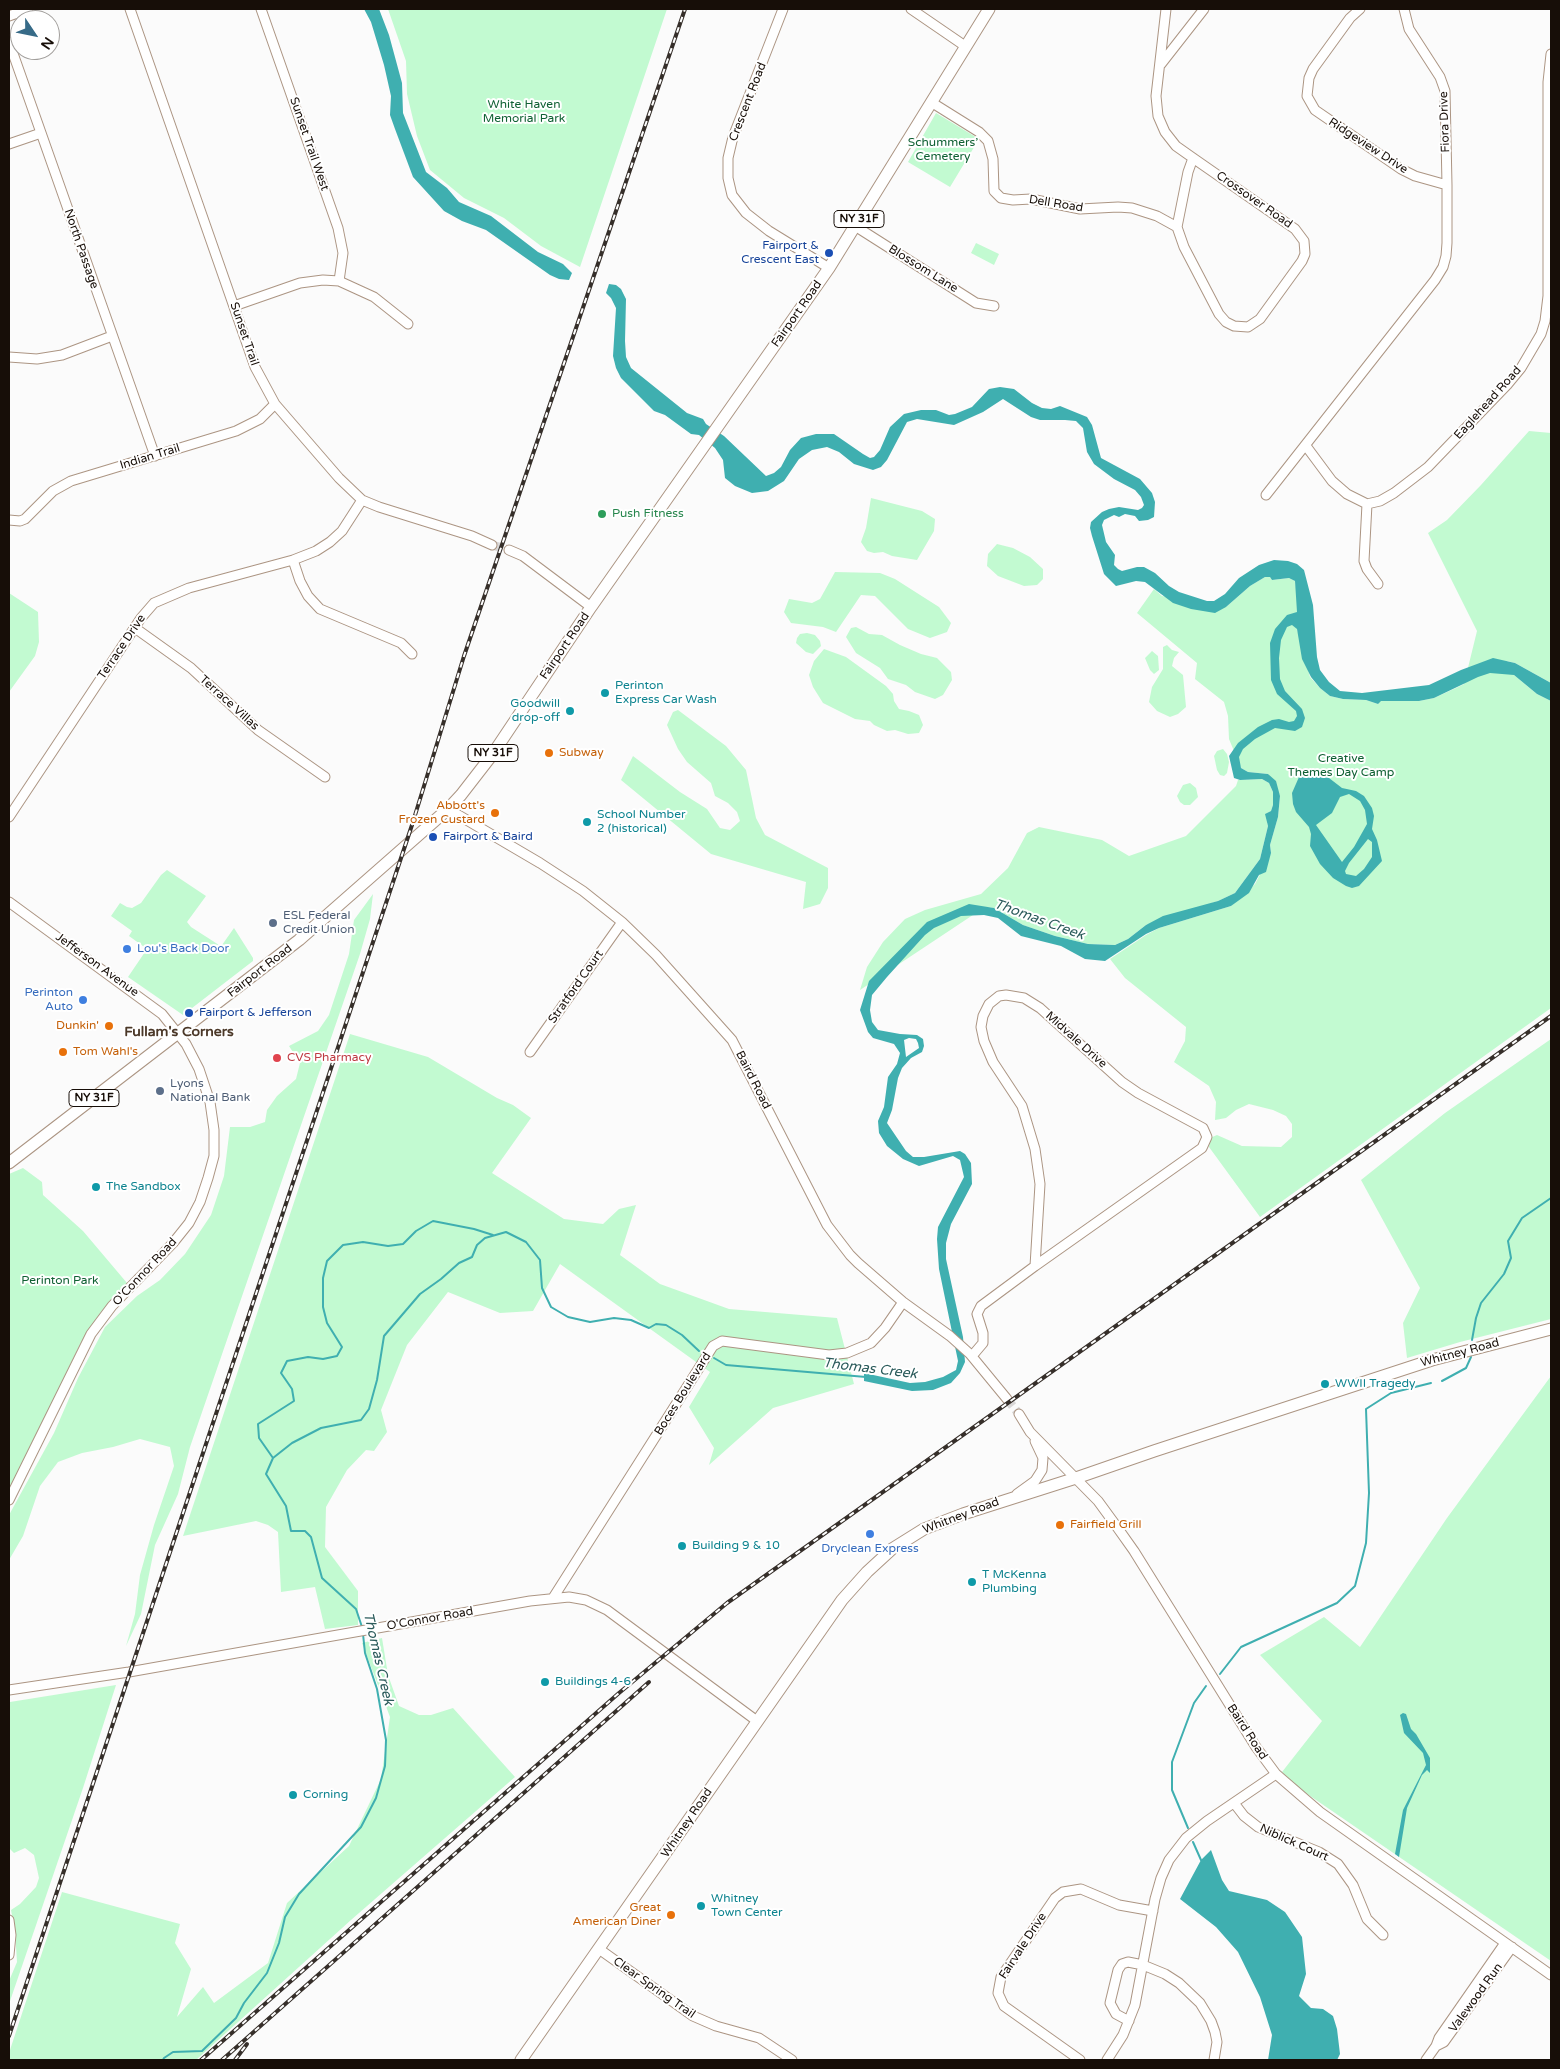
<!DOCTYPE html>
<html>
<head>
<meta charset="utf-8">
<style>
	body { margin:0 }
	#map { position:relative; width:1560px; height:2069px; overflow:hidden; background:#fbfbfb; font-family:"Varela Round",sans-serif }
	canvas { display:block }
	.frame { position:absolute; inset:0; border:10px solid #170e08; pointer-events:none }
	.north { position:absolute; left:10px; top:10px; width:50px; height:50px; box-sizing:border-box; background:#fff; border:1px solid #a29f9c; border-radius:50%; rotate:124deg; font-size:14px; font-weight:700; line-height:20px; text-align:center; color:#170e08 }
	.north::after { content:''; display:block; margin:auto; width:18px; height:22px; background:#376b88; clip-path:polygon(50% 0,100% 100%,50% 72%,0 100%) }
</style>
</head>
<body>
<div id="map">
<canvas width="1560" height="2069"></canvas>
<div class="frame"></div>
<div class="north">N</div>
</div>
<script>
const g = document.querySelector('canvas').getContext('2d');
g.lineJoin = 'round';
function fill(path, color) {
  g.fillStyle = color;
  g.fill(path, 'evenodd');
}
function poly(rows) {
  const path = new Path2D();
  for (const r of rows) {
    path.moveTo(r[0], r[1]);
    for (let i = 2; i < r.length; i += 2) path.lineTo(r[i], r[i + 1]);
  }
  return path;
}
function stroke(path, color, width, dash) {
  g.strokeStyle = color;
  g.lineWidth = width;
  g.lineCap = dash ? 'butt' : 'round';
  g.setLineDash(dash || []);
  g.stroke(path);
}
function write(font, color, halo, rows, align = 'center') {
  g.font = font + ' "Varela Round",sans-serif';
  g.lineWidth = 4;
  g.setLineDash([]);
  g.textBaseline = 'middle';
  g.strokeStyle = halo;
  g.fillStyle = color;
  for (const [text, x, y, turn = 0] of rows) {
    g.save();
    g.translate(x, y);
    g.rotate((+turn || 0) * Math.PI / 180);
    g.textAlign = isNaN(turn) ? turn : align;
    if (halo) g.strokeText(text, 0, 0);
    g.fillText(text, 0, 0);
    g.restore();
  }
}
const green = poly([
	[388,9,667,9,580,267,541,246,504,218,464,198,430,170,417,136,407,94,406,61],
	[936,113,979,139,950,187,908,162],
	[976,243,999,254,994,265,971,253],
	[1529,431,1551,433,1551,683,1515,663,1507,661,1514,675,1537,694,1551,701,1551,1008,1260,1217,1209,1147,1210,1138,1217,1135,1242,1146,1281,1147,1292,1137,1292,1124,1286,1116,1273,1110,1249,1104,1236,1110,1226,1118,1215,1120,1216,1102,1209,1086,1174,1062,1185,1041,1186,1027,1125,978,1110,959,1146,935,1159,928,1231,906,1255,884,1271,853,1270,845,1278,817,1280,796,1268,774,1248,772,1241,768,1229,739,1228,716,1224,702,1195,679,1197,663,1137,613,1154,589,1162,596,1226,607,1250,586,1265,577,1270,577,1272,580,1289,578,1295,581,1298,600,1297,629,1310,677,1320,688,1330,696,1343,699,1366,700,1378,704,1380,701,1419,701,1434,698,1456,688,1464,684,1477,631,1428,533,1447,520,1481,485],
	[871,498,922,511,935,519,934,531,917,560,892,556,883,552,874,553,867,551,861,542,866,528],
	[997,544,1013,548,1030,557,1043,569,1043,579,1037,585,1024,586,998,576,987,566,988,554],
	[835,572,880,573,895,579,939,607,951,623,947,632,930,638,908,629,875,596,861,595,836,632,823,627,791,623,784,612,789,599,812,603,820,599],
	[9,593,38,612,39,642,35,656,9,692],
	[856,627,869,634,882,635,900,645,921,654,937,658,951,672,952,680,943,695,935,699,915,692,906,685,888,679,880,668,856,653,846,637,851,628],
	[807,633,815,635,820,641,821,646,813,654,806,652,796,643,797,638,800,634],
	[1167,645,1172,650,1179,652,1174,658,1172,666,1183,675,1186,707,1178,714,1170,717,1157,711,1149,702,1152,687,1163,669,1163,647],
	[824,649,846,657,886,686,893,694,894,701,899,709,909,711,919,715,923,725,919,733,908,734,895,730,887,731,874,725,870,721,855,719,823,703,813,687,809,675,814,661],
	[1152,651,1158,656,1159,670,1154,674,1150,670,1145,658],
	[678,710,726,746,746,770,756,818,765,835,828,868,828,888,820,904,803,909,806,882,711,854,621,780,633,756,680,792,707,809,720,828,730,830,740,821,737,812,728,803,715,796,711,783,687,762,678,749,667,725,673,712],
	[1223,749,1227,754,1229,762,1227,773,1224,776,1220,775,1217,770,1214,756,1217,751],
	[1262,779,1269,783,1273,792,1273,805,1271,811,1266,814,1268,826,1260,859,1235,893,1218,901,1146,925,1128,939,1115,945,1088,944,1055,936,1023,925,994,908,985,907,860,990,867,967,883,942,905,919,925,910,981,894,1008,868,1027,833,1039,827,1102,840,1129,856,1186,836,1236,786,1238,780],
	[1190,783,1196,788,1198,797,1190,805,1184,805,1180,802,1177,796,1183,785],
	[167,870,206,896,187,922,191,927,219,945,222,945,234,928,253,958,253,961,183,1015,128,977,147,949,129,936,132,931,111,916,120,903,127,907,132,908,141,903,161,875],
	[373,894,370,919,360,954,190,1447,178,1494,155,1545,141,1614,126,1646,135,1614,140,1575,154,1525,174,1466,170,1447,140,1439,113,1447,82,1453,58,1462,40,1486,23,1536,9,1560,9,1515,54,1433,78,1378,105,1327,137,1296,160,1280,185,1254,211,1215,224,1176,230,1127,250,1127,265,1122,267,1110,277,1096,296,1079,300,1063,289,1046,318,1031,329,1015,349,954,354,920],
	[350,1034,428,1057,497,1098,513,1105,531,1118,492,1173,564,1219,603,1224,619,1209,636,1205,620,1255,660,1284,729,1309,837,1318,854,1384,773,1408,709,1465,714,1448,689,1407,710,1372,560,1264,533,1311,500,1313,448,1292,407,1345,381,1410,387,1432,374,1451,366,1450,347,1470,326,1507,325,1547,358,1591,358,1625,325,1629,315,1587,281,1592,278,1532,268,1525,256,1521,183,1536],
	[1551,1039,1551,1319,1460,1342,1407,1358,1403,1323,1420,1288,1361,1180,1445,1113],
	[23,1168,42,1182,43,1195,83,1231,127,1283,101,1312,80,1344,26,1458,9,1489,9,1174],
	[1551,1376,1551,1961,1300,1789,1282,1772,1322,1721,1260,1655,1324,1617,1360,1647,1447,1518],
	[382,1638,388,1675,399,1706,419,1715,431,1715,453,1708,515,1777,351,1920,196,2060,9,2060,9,2053,62,1892,180,1924,175,1943,191,1969,177,2017,203,1987,214,2003,268,1963,287,1903,349,1846,381,1779,390,1717,362,1643],
	[116,1685,83,1788,9,2004,9,1981,17,1962,15,1931,11,1910,20,1904,36,1887,39,1878,34,1855,25,1848,14,1853,9,1848,10,1702]
]);
const water = poly([
	[364,9,379,9,389,35,402,83,403,113,426,172,447,188,459,202,491,216,538,252,563,264,572,273,569,280,559,279,550,275,486,230,462,221,444,211,413,177,395,129,390,115,391,96,384,65,371,22],
	[609,284,616,285,621,289,626,299,625,341,626,357,631,368,687,413,703,419,706,424,724,436,766,476,774,473,781,467,790,450,801,438,816,434,834,434,863,454,870,458,874,457,880,450,890,427,904,414,921,410,936,410,949,415,955,414,972,407,989,389,1000,387,1014,389,1032,403,1042,408,1051,409,1060,406,1087,417,1092,425,1101,458,1140,479,1152,493,1155,502,1154,517,1148,520,1139,521,1135,516,1125,514,1119,517,1114,515,1104,520,1102,525,1106,542,1115,555,1114,565,1118,569,1122,571,1137,567,1144,567,1155,573,1169,586,1179,592,1207,601,1214,601,1225,594,1239,578,1259,565,1274,560,1288,561,1297,564,1304,570,1313,605,1317,657,1320,670,1329,682,1340,691,1362,693,1429,685,1461,670,1493,658,1515,663,1551,683,1551,701,1537,694,1514,675,1490,673,1478,677,1434,698,1419,701,1381,701,1378,704,1366,700,1343,699,1330,696,1320,688,1311,677,1302,659,1297,629,1292,625,1287,627,1281,640,1279,658,1280,679,1285,691,1302,709,1305,718,1302,727,1295,731,1275,728,1255,739,1243,749,1239,757,1241,768,1248,772,1268,774,1276,781,1280,796,1278,817,1270,845,1271,853,1266,872,1259,875,1249,893,1231,906,1159,928,1146,934,1105,961,1085,959,1061,946,1021,936,998,918,984,915,961,916,934,928,925,935,887,977,872,995,870,1010,872,1022,878,1030,900,1034,917,1035,923,1039,924,1046,922,1052,911,1058,902,1068,898,1078,892,1110,887,1123,906,1151,913,1157,924,1157,960,1151,965,1154,971,1163,972,1184,951,1224,946,1243,946,1259,963,1337,965,1362,960,1373,951,1383,933,1390,912,1391,864,1381,864,1373,910,1383,925,1382,943,1377,956,1370,958,1361,939,1269,937,1239,938,1227,964,1177,960,1160,953,1156,919,1166,903,1159,887,1146,879,1133,878,1121,884,1107,888,1077,897,1064,900,1053,894,1044,873,1038,868,1032,860,1010,869,981,927,922,969,904,994,908,1023,925,1055,936,1088,944,1115,945,1128,939,1146,925,1163,916,1218,901,1235,893,1260,859,1268,826,1265,814,1271,811,1273,805,1273,792,1269,783,1262,779,1240,780,1234,778,1229,756,1238,743,1258,727,1272,720,1279,719,1289,722,1294,721,1297,716,1296,711,1277,694,1271,680,1270,643,1275,629,1287,615,1297,612,1295,581,1289,578,1272,580,1270,577,1265,577,1250,586,1226,607,1215,613,1191,609,1173,603,1145,582,1136,581,1116,586,1104,574,1092,536,1090,528,1091,522,1102,512,1109,509,1119,507,1138,510,1142,508,1144,505,1141,497,1135,490,1114,479,1094,464,1087,452,1083,428,1076,421,1065,420,1040,420,1031,417,1003,399,983,412,954,425,917,419,907,422,887,460,881,467,873,470,854,464,839,452,827,447,812,450,799,459,784,481,768,491,752,493,735,486,725,478,723,460,715,448,699,435,691,434,665,415,654,411,621,378,616,368,613,356,616,308,611,298,606,293],
	[909,1038,916,1039,918,1043,919,1048,906,1057,904,1040],
	[1313,772,1329,778,1342,788,1356,791,1364,796,1372,808,1374,816,1372,829,1377,840,1382,861,1359,886,1352,888,1346,886,1333,878,1320,864,1310,846,1311,834,1309,827,1296,812,1293,804,1292,793,1299,777,1306,773],
	[1349,794,1360,801,1365,810,1367,824,1354,847,1342,862,1316,825,1332,813,1340,797],
	[1368,839,1372,842,1372,857,1364,869,1356,876,1346,874,1345,871,1349,863],
	[1403,1713,1406,1714,1411,1729,1416,1734,1430,1758,1430,1773,1427,1770,1422,1775,1407,1808,1399,1857,1395,1854,1403,1810,1426,1765,1423,1753,1404,1733,1400,1715],
	[1211,1850,1222,1880,1229,1891,1267,1900,1285,1912,1302,1937,1306,1974,1299,1996,1311,2008,1323,2009,1333,2016,1337,2029,1340,2054,1337,2060,1268,2060,1272,2035,1260,1997,1238,1952,1216,1927,1180,1899,1201,1860]
]);
const stream = poly([
	[1472,1340,1476,1318,1481,1303,1504,1274,1511,1258,1508,1241,1522,1218,1551,1198],
	[714,1358,726,1365,866,1377],
	[1442,1381,1466,1368,1471,1357],
	[273,1458,259,1438,258,1424,294,1401,292,1389,281,1373,287,1361,308,1357,323,1359,337,1356,342,1347,327,1323,323,1307,323,1278,327,1261,343,1245,363,1242,388,1246,403,1244,416,1231,433,1221,474,1229,493,1235],
	[362,1627,356,1609,322,1578,311,1537,305,1531,291,1531,286,1506,266,1474,273,1458,292,1443,321,1428,361,1420,369,1409,377,1380,384,1336,420,1294,441,1279,459,1263,472,1257,477,1245,485,1238,506,1232,526,1242,540,1260,542,1288,551,1307,568,1317,590,1322,614,1318,631,1320,649,1328,656,1324,666,1325,682,1335,699,1351],
	[1220,1674,1241,1647,1337,1603,1355,1586,1366,1543,1369,1493,1366,1409,1391,1393,1431,1383],
	[1188,1828,1172,1790,1172,1762,1194,1703,1206,1686],
	[1193,1842,1201,1860],
	[163,2060,164,2058,173,2052,202,2051,236,2018,244,2003,267,1973,279,1943,285,1917,299,1894,361,1827,376,1798,385,1766,386,1740,377,1689,365,1653,363,1634]
]);
const minorTunnel = poly([
	[492,545,509,550],
	[1007,1399,1019,1414]
]);
const minor = poly([
	[130,9,255,367,275,404,339,478,362,500,379,507,472,536,492,545],
	[261,9,338,228,343,253,339,281],
	[783,9,733,137,728,158,728,178,732,195,746,213,769,231,829,268],
	[911,9,965,46],
	[1166,9,1156,96,1158,116,1165,132,1176,146,1193,158,1295,229,1304,241,1305,254,1302,261,1260,319,1248,327,1234,326,1226,322,1219,314,1184,247,1177,227,1188,172,1193,158],
	[1404,9,1409,29,1440,77,1445,91,1447,185],
	[9,16,28,9],
	[9,42,155,456],
	[1161,64,1204,9],
	[931,102,979,132,988,141,993,159,994,191,1001,198,1013,200,1031,199,1080,209,1118,207,1132,208,1157,216,1177,227],
	[9,144,41,133],
	[855,226,976,303,994,306],
	[234,306,300,283,323,280,339,281,374,297,408,324],
	[9,357,37,359,62,355,112,336],
	[1306,446,1332,481,1347,494,1367,504],
	[1266,495,1435,280,1443,267,1446,256,1447,243,1447,185,1415,176,1401,169,1315,110,1307,96,1309,78,1313,69,1350,18,1360,9],
	[1367,504,1380,501,1394,493,1428,467,1507,385,1521,368,1541,334,1545,321,1548,296,1548,82,1551,54],
	[1367,504,1364,561,1367,569,1378,584],
	[9,520,20,521,25,519,53,491,71,481,236,431,260,419,275,404],
	[509,550,523,556,591,607],
	[293,560,300,581,308,596,320,609,401,643,412,654],
	[135,628,191,668,258,730,325,777],
	[448,809,540,863,583,891,622,922,656,955,732,1040,827,1225,850,1255,858,1263,903,1302,950,1336,970,1354,1007,1399],
	[9,817,141,618,154,603,189,588,293,560,316,551,330,542,342,531,362,500],
	[9,902,162,1014,186,1044,199,1069,210,1102,214,1130,214,1156,208,1178,200,1202,189,1223,173,1243,112,1306,91,1334,9,1500],
	[530,1052,622,922],
	[972,1356,983,1343,983,1333,977,1314,981,1306,1035,1266,1040,1184,1035,1149,1022,1106,993,1062,984,1041,981,1027,983,1016,989,1004,999,996,1006,995,1024,998,1040,1008,1122,1082,1138,1093,1203,1128,1207,1137,1202,1148,1035,1266],
	[1019,1414,1030,1432,1098,1501,1117,1527,1134,1551,1256,1747,1276,1774,1320,1812,1551,1975],
	[1017,1494,1035,1481,1042,1470,1043,1458,1035,1441],
	[553,1598,713,1346,722,1341,829,1355,847,1353,871,1343,885,1328,903,1302],
	[9,1690,129,1672,530,1601,569,1597,586,1600,607,1610,757,1721],
	[1234,1803,1244,1816,1258,1827,1319,1852,1338,1864,1353,1885,1367,1919,1383,1935],
	[9,1920,11,1935,9,1955],
	[599,1949,693,2016,716,2026,759,2038,792,2060],
	[1129,2021,1116,2014,1110,2003,1118,1970,1122,1964,1128,1962,1143,1965,1165,1974,1179,1983,1200,2003,1211,2021,1215,2032,1217,2042,1214,2060],
	[1436,2046,1444,2042,1512,1947],
	[1080,2060,1004,2006,998,1993,1001,1977,1055,1898,1063,1892,1081,1889,1119,1905,1153,1911],
	[1107,2060,1123,2035,1135,2005,1155,1899,1161,1878,1169,1860,1186,1838,1207,1821,1276,1774],
	[1426,2060,1436,2046,1439,2038,1505,1943]
]);
const major = poly([
	[9,1163,299,940,448,809,461,795,492,755,591,607,829,268,989,9],
	[521,2060,842,1600,867,1572,892,1549,924,1529,963,1514,1076,1478,1154,1451,1432,1360,1551,1329]
]);
const rail = poly([
	[9,2036,412,825,464,656,685,9],
	[201,2060,619,1693,727,1603,1551,1016],
	[222,2060,649,1682],
	[235,2060,247,2044]
]);
const markers = [
	[829,253,5,"#1a4fb4"],
	[602,514,5,"#2e9e5b"],
	[605,693,5,"#0f9aa8"],
	[570,711,5,"#0f9aa8"],
	[549,753,5,"#e8710a"],
	[495,813,5,"#e8710a"],
	[587,822,5,"#0f9aa8"],
	[433,837,5,"#1a4fb4"],
	[273,923,5,"#5c6f8a"],
	[127,949,5,"#3f7fe0"],
	[83,1000,5,"#3f7fe0"],
	[189,1013,5,"#1a4fb4"],
	[109,1026,5,"#e8710a"],
	[63,1052,5,"#e8710a"],
	[277,1058,5,"#e0444e"],
	[160,1091,5,"#5c6f8a"],
	[96,1187,5,"#0f9aa8"],
	[1325,1384,5,"#0f9aa8"],
	[1060,1525,5,"#e8710a"],
	[870,1534,5,"#3f7fe0"],
	[682,1546,5,"#0f9aa8"],
	[972,1582,5,"#0f9aa8"],
	[545,1682,5,"#0f9aa8"],
	[293,1795,5,"#0f9aa8"],
	[701,1906,5,"#0f9aa8"],
	[671,1915,5,"#e8710a"]
];
const shields = [
	[859,219,50],
	[493,753,50],
	[94,1098,50]
];
const shieldNames = [
	["NY 31F",859,219],
	["NY 31F",493,753],
	["NY 31F",94,1098]
];
const streetNames = [
	["Crescent Road",748,102,-69],
	["Fiora Drive",1445,122,-92],
	["Sunset Trail West",309,144,71],
	["Ridgeview Drive",1368,146,33],
	["Crossover Road",1254,200,35],
	["Dell Road",1056,204,9],
	["North Passage",81,249,71],
	["Blossom Lane",923,269,32],
	["Fairport Road",797,314,-55],
	["Sunset Trail",244,334,71],
	["Eaglehead Road",1488,403,-48],
	["Indian Trail",150,457,-17],
	["Fairport Road",565,646,-56],
	["Terrace Drive",122,647,-56],
	["Terrace Villas",229,703,42],
	["Jefferson Avenue",97,965,36],
	["Fairport Road",260,971,-38],
	["Stratford Court",576,987,-55],
	["Midvale Drive",1076,1040,42],
	["Baird Road",753,1080,63],
	["O'Connor Road",145,1272,-47],
	["Whitney Road",1460,1353,-15],
	["Boces Boulevard",683,1394,-58],
	["Whitney Road",961,1516,-21],
	["O'Connor Road",430,1619,-10],
	["Baird Road",1247,1732,57],
	["Whitney Road",687,1823,-56],
	["Niblick Court",1294,1843,24],
	["Fairvale Drive",1023,1946,-57],
	["Clear Spring Trail",654,1988,35],
	["Valewood Run",1476,1998,-54]
];
const parkNames = [
	["White Haven",524,105],
	["Memorial Park",524,119],
	["Schummers’",943,143],
	["Cemetery",943,157],
	["Creative",1341,759],
	["Themes Day Camp",1341,773],
	["Perinton Park",60,1281]
];
const transitNames = [
	["Fairport &",819,246,"right"],
	["Crescent East",819,260,"right"],
	["Fairport & Baird",443,837],
	["Fairport & Jefferson",199,1013]
];
const leisureNames = [
	["Push Fitness",612,514]
];
const cultureNames = [
	["Perinton",615,686],
	["Express Car Wash",615,700],
	["Goodwill",560,704,"right"],
	["drop-off",560,718,"right"],
	["School Number",597,815],
	["2 (historical)",597,829],
	["The Sandbox",106,1187],
	["WWII Tragedy",1335,1384],
	["Building 9 & 10",692,1546],
	["T McKenna",982,1575],
	["Plumbing",982,1589],
	["Buildings 4-6",555,1682],
	["Corning",303,1795],
	["Whitney",711,1899],
	["Town Center",711,1913]
];
const foodNames = [
	["Subway",559,753],
	["Abbott's",485,806,"right"],
	["Frozen Custard",485,820,"right"],
	["Dunkin'",99,1026,"right"],
	["Tom Wahl's",73,1052],
	["Fairfield Grill",1070,1525],
	["Great",661,1908,"right"],
	["American Diner",661,1922,"right"]
];
const serviceNames = [
	["ESL Federal",283,916],
	["Credit Union",283,930],
	["Lyons",170,1084],
	["National Bank",170,1098]
];
const shopNames = [
	["Lou's Back Door",137,949],
	["Perinton",73,993,"right"],
	["Auto",73,1007,"right"],
	["Dryclean Express",870,1549,"center"]
];
const healthNames = [
	["CVS Pharmacy",287,1058]
];
const waterNames = [
	["Thomas Creek",1039,920,20],
	["Thomas Creek",870,1369,7],
	["Thomas Creek",378,1659,77]
];
const neighbourhoodNames = [
	["Fullam's Corners",179,1032]
];
fill(green, '#c2fad1');
fill(water, '#3fafb0');
stroke(stream, '#3fafb0', 2);
stroke(minorTunnel, '#d9d7d7', 9, [9, 4.5]);
stroke(minor, '#ac9583', 11);
stroke(major, '#ac9583', 13);
stroke(minor, '#fff', 9);
stroke(major, '#fff', 11);
stroke(rail, '#362f2a', 4);
stroke(rail, '#fff', 2, [5.5]);
for (const [x, y, r, color] of markers) {
  const dot = new Path2D();
  dot.arc(x, y, r, 0, 2 * Math.PI);
  g.fillStyle = color;
  g.fill(dot);
  stroke(dot, '#fff', 2);
}
for (const [x, y, w] of shields) {
  const box = new Path2D();
  box.roundRect(x - w / 2, y - 8.5, w, 17, 4);
  g.fillStyle = '#fff';
  g.fill(box);
  stroke(box, '#170e08', 1);
}
write('bold 11px', '#170e08', null, shieldNames);
write('12px', '#170e08', '#fff', streetNames);
write('12px', '#0f6033', '#fff', parkNames);
write('12px', '#164399', '#fff', transitNames, 'left');
write('12px', '#27864d', '#fff', leisureNames, 'left');
write('12px', '#0d838f', '#fff', cultureNames, 'left');
write('12px', '#c56008', '#fff', foodNames, 'left');
write('12px', '#4e5e75', '#fff', serviceNames, 'left');
write('12px', '#366cbe', '#fff', shopNames, 'left');
write('12px', '#be3a42', '#fff', healthNames, 'left');
write('italic 14px', '#2b5b5b', '#fff', waterNames);
write('bold 14px', '#4b3828', '#fff', neighbourhoodNames);
</script>
</body>
</html>
